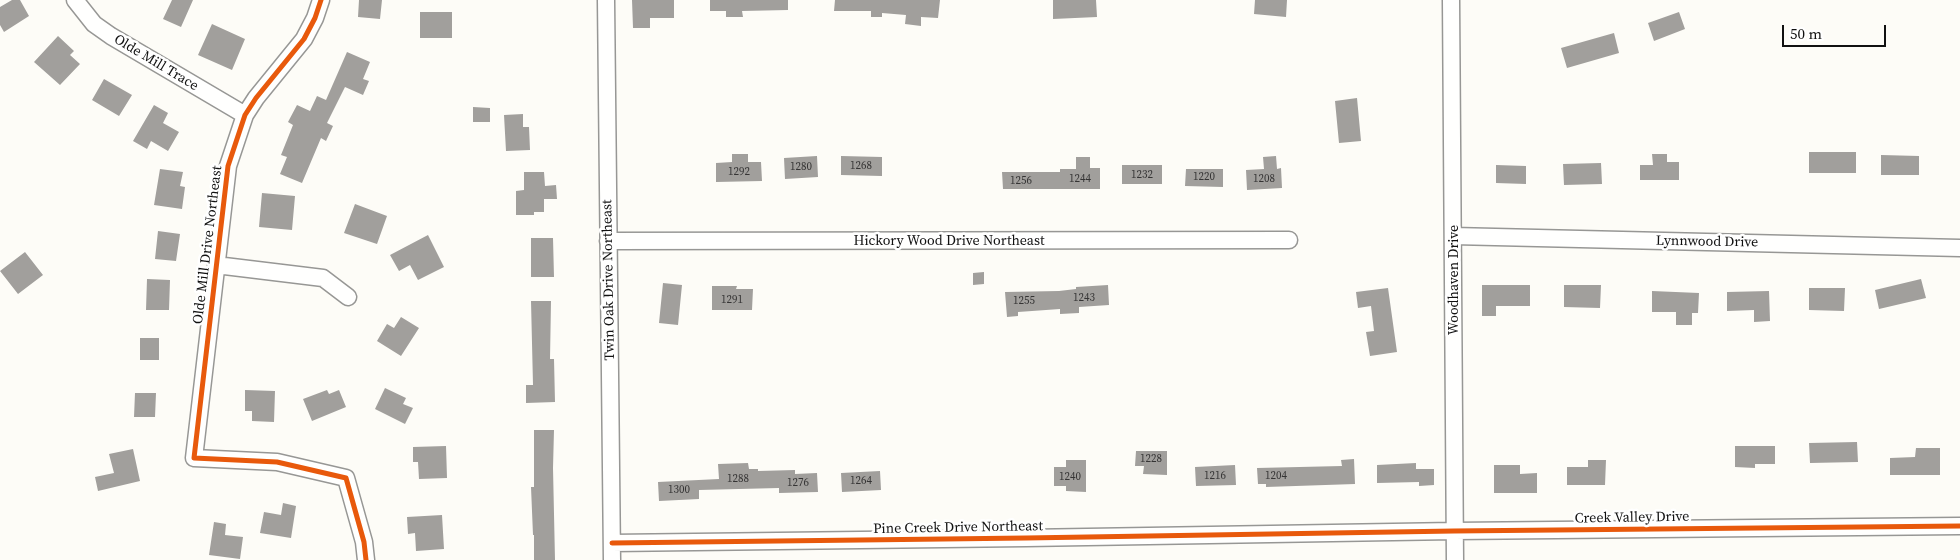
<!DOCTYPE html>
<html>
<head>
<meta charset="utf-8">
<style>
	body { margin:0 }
	#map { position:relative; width:1960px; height:560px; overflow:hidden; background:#fdfcf7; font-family:"Source Serif 4",serif }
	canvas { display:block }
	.scale { position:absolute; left:1782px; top:25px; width:104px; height:22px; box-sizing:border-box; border:2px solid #111; border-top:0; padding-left:6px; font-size:15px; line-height:18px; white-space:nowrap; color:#111; -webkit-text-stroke:4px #fff; paint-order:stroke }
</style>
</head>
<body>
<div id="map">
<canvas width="1960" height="560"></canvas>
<div class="scale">50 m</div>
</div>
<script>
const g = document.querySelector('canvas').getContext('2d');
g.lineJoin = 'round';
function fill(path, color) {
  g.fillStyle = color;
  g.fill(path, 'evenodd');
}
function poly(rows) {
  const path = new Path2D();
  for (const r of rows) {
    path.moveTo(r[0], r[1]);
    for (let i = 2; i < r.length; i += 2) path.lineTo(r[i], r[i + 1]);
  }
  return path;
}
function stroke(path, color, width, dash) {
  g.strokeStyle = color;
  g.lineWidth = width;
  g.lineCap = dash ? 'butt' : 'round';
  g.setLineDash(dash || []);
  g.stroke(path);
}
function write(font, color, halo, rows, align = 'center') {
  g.font = font + ' "Source Serif 4",serif';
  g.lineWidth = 5;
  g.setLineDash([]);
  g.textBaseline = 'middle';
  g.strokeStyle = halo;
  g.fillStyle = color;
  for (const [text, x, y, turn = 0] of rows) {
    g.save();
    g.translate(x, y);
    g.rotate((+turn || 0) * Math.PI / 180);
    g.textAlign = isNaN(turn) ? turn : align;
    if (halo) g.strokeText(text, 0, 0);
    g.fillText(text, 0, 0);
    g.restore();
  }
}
const building = poly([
	[12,0,20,0,29,16,4,32,0,25,0,7],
	[172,0,193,0,181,27,163,19],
	[359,0,382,0,380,19,358,17],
	[632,0,674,0,674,18,650,18,650,28,633,28],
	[710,0,788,0,788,10,742,11,743,17,726,17,726,11,710,11],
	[835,0,940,0,938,18,921,17,921,26,905,24,906,15,882,13,882,17,871,17,871,11,834,11],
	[1053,0,1096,0,1097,17,1053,19],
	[1255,0,1287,0,1286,17,1254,14],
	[420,12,452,12,452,38,420,38],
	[1679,12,1685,29,1654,41,1648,23],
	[212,24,245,39,232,70,198,55],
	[1614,33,1619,53,1567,68,1561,48],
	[58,36,74,51,70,55,80,64,60,85,34,62],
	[347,52,370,62,363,79,369,81,363,95,345,87,327,123,333,126,326,141,321,138,302,183,280,174,287,157,281,155,293,125,288,122,297,105,310,111,317,96,326,100],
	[104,79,132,95,119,116,92,100],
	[1357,98,1361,141,1339,143,1335,101],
	[154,105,168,113,163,123,179,132,168,151,151,141,147,149,133,141],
	[473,107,490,108,490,122,473,122],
	[523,114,523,127,529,127,530,150,506,151,504,115],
	[1809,152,1856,152,1856,173,1809,173],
	[732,154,748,154,748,162,761,162,762,181,716,182,716,163,732,162],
	[1652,154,1667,154,1667,162,1679,162,1679,180,1640,180,1640,165,1653,165],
	[1881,155,1919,156,1919,175,1881,175],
	[817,156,818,177,785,179,784,158],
	[841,156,882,157,882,176,841,175],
	[1276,156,1277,169,1281,168,1282,188,1247,190,1246,170,1264,169,1263,157],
	[1076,157,1090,157,1090,168,1100,168,1100,189,1003,189,1002,172,1060,172,1060,169,1076,169],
	[1601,163,1602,184,1564,185,1563,164],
	[1122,165,1162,165,1162,184,1122,184],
	[1496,165,1526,166,1526,184,1496,183],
	[160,169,183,172,180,186,185,187,182,209,154,205],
	[1186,169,1223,169,1223,187,1185,186],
	[524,172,544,172,545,186,556,185,557,199,544,199,544,212,534,212,534,215,516,215,516,191,524,190],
	[262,193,295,196,292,230,259,227],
	[355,204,387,216,377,244,344,233],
	[158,231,180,234,176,261,155,259],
	[428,235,444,267,418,280,410,265,399,271,390,255],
	[531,238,553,238,554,277,531,277],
	[25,252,43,275,18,294,0,271],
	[984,272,984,284,973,285,973,273],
	[147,279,170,280,169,310,146,310],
	[1921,279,1926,298,1879,309,1875,290],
	[663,283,682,285,678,325,659,323],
	[1108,285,1109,305,1079,307,1079,313,1060,314,1060,309,1018,312,1018,316,1007,317,1005,292,1059,291,1076,289,1076,287],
	[1482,285,1530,285,1530,306,1496,306,1496,316,1482,316],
	[1564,285,1601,285,1600,308,1564,307],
	[712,286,737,286,736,289,753,289,752,310,712,310],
	[1388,288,1397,352,1370,356,1366,332,1374,331,1371,306,1358,308,1356,292],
	[1809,288,1845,288,1844,311,1809,310],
	[1652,291,1699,293,1698,313,1692,313,1692,325,1676,325,1676,312,1652,312],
	[1769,291,1770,321,1754,322,1754,310,1727,311,1727,292],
	[531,301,551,301,550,359,554,359,555,402,526,403,526,385,533,385],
	[401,317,419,328,401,356,377,341,387,324,394,328],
	[140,338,159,338,159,360,140,360],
	[385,388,406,398,403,404,413,408,405,424,375,409],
	[245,390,275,391,274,422,252,421,252,411,245,411],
	[327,390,329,394,339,390,346,407,312,421,303,399],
	[135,393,156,393,155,417,134,417],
	[534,430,554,430,553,468,555,560,534,560,534,535,533,535,531,487,534,487],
	[1857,442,1858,462,1810,463,1809,443],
	[446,446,447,478,419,479,418,462,413,462,413,447],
	[1735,446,1775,446,1775,464,1755,464,1755,468,1735,467],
	[1916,448,1940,448,1940,475,1890,475,1890,458,1915,457],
	[133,449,140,481,98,491,95,477,114,473,109,454],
	[1136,451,1167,451,1167,475,1143,474,1144,466,1135,466],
	[1354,459,1355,484,1266,487,1266,484,1258,484,1257,468,1342,466,1341,460],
	[1066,460,1086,460,1086,492,1066,491,1066,486,1054,486,1054,467,1066,467],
	[1588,460,1606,460,1605,485,1567,485,1567,467,1588,467],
	[748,463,749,469,758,469,758,471,795,470,795,474,817,473,818,492,779,493,779,488,699,490,699,499,659,501,658,482,719,479,718,464],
	[1416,463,1416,469,1434,469,1434,485,1419,486,1419,482,1377,483,1377,465],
	[1235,465,1236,485,1196,486,1195,467],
	[1494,465,1520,465,1520,474,1537,473,1537,493,1494,493],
	[880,471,881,490,842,492,841,473],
	[283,503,296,506,291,538,260,533,264,512,281,515],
	[442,515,444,549,416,551,415,533,408,534,407,517],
	[214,522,226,524,225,535,243,537,240,559,209,555]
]);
const minor = poly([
	[75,0,94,24,111,36,245,115],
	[321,0,315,18,304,39,256,98,245,115,228,166,194,458,277,462,346,478,364,542,366,560],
	[606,0,612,560],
	[1451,0,1455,560],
	[1453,236,1960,248],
	[608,241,1289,240],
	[216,265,323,278,348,297],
	[612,543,1026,538,1454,531,1960,526]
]);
const cycleway = poly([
	[321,0,315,18,304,39,256,98,245,115,228,166,194,458,277,462,346,478,364,542,366,560],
	[612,543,1026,538,1454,531,1960,526]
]);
const numberNames = [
	["1268",861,166],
	["1280",801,167],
	["1292",739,172],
	["1232",1142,175],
	["1220",1204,177],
	["1244",1080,179],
	["1208",1264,179],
	["1256",1021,181],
	["1243",1084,298],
	["1291",732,300],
	["1255",1024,301],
	["1228",1151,459],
	["1216",1215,476],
	["1204",1276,476],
	["1240",1070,477],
	["1288",738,479],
	["1264",861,481],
	["1276",798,483],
	["1300",679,490]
];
const streetNames = [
	["Olde Mill Trace",156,63,31],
	["Hickory Wood Drive Northeast",949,241],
	["Lynnwood Drive",1707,242,1],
	["Olde Mill Drive Northeast",208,245,-83],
	["Twin Oak Drive Northeast",609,280,-91],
	["Woodhaven Drive",1454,280,-90],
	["Creek Valley Drive",1632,518,-1],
	["Pine Creek Drive Northeast",958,528,-1]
];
fill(building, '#a19f9c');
stroke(minor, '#979795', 19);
stroke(minor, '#fffffe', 16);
stroke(cycleway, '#e8590c', 5);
write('11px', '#353434', null, numberNames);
write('14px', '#111', '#fff', streetNames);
</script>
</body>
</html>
